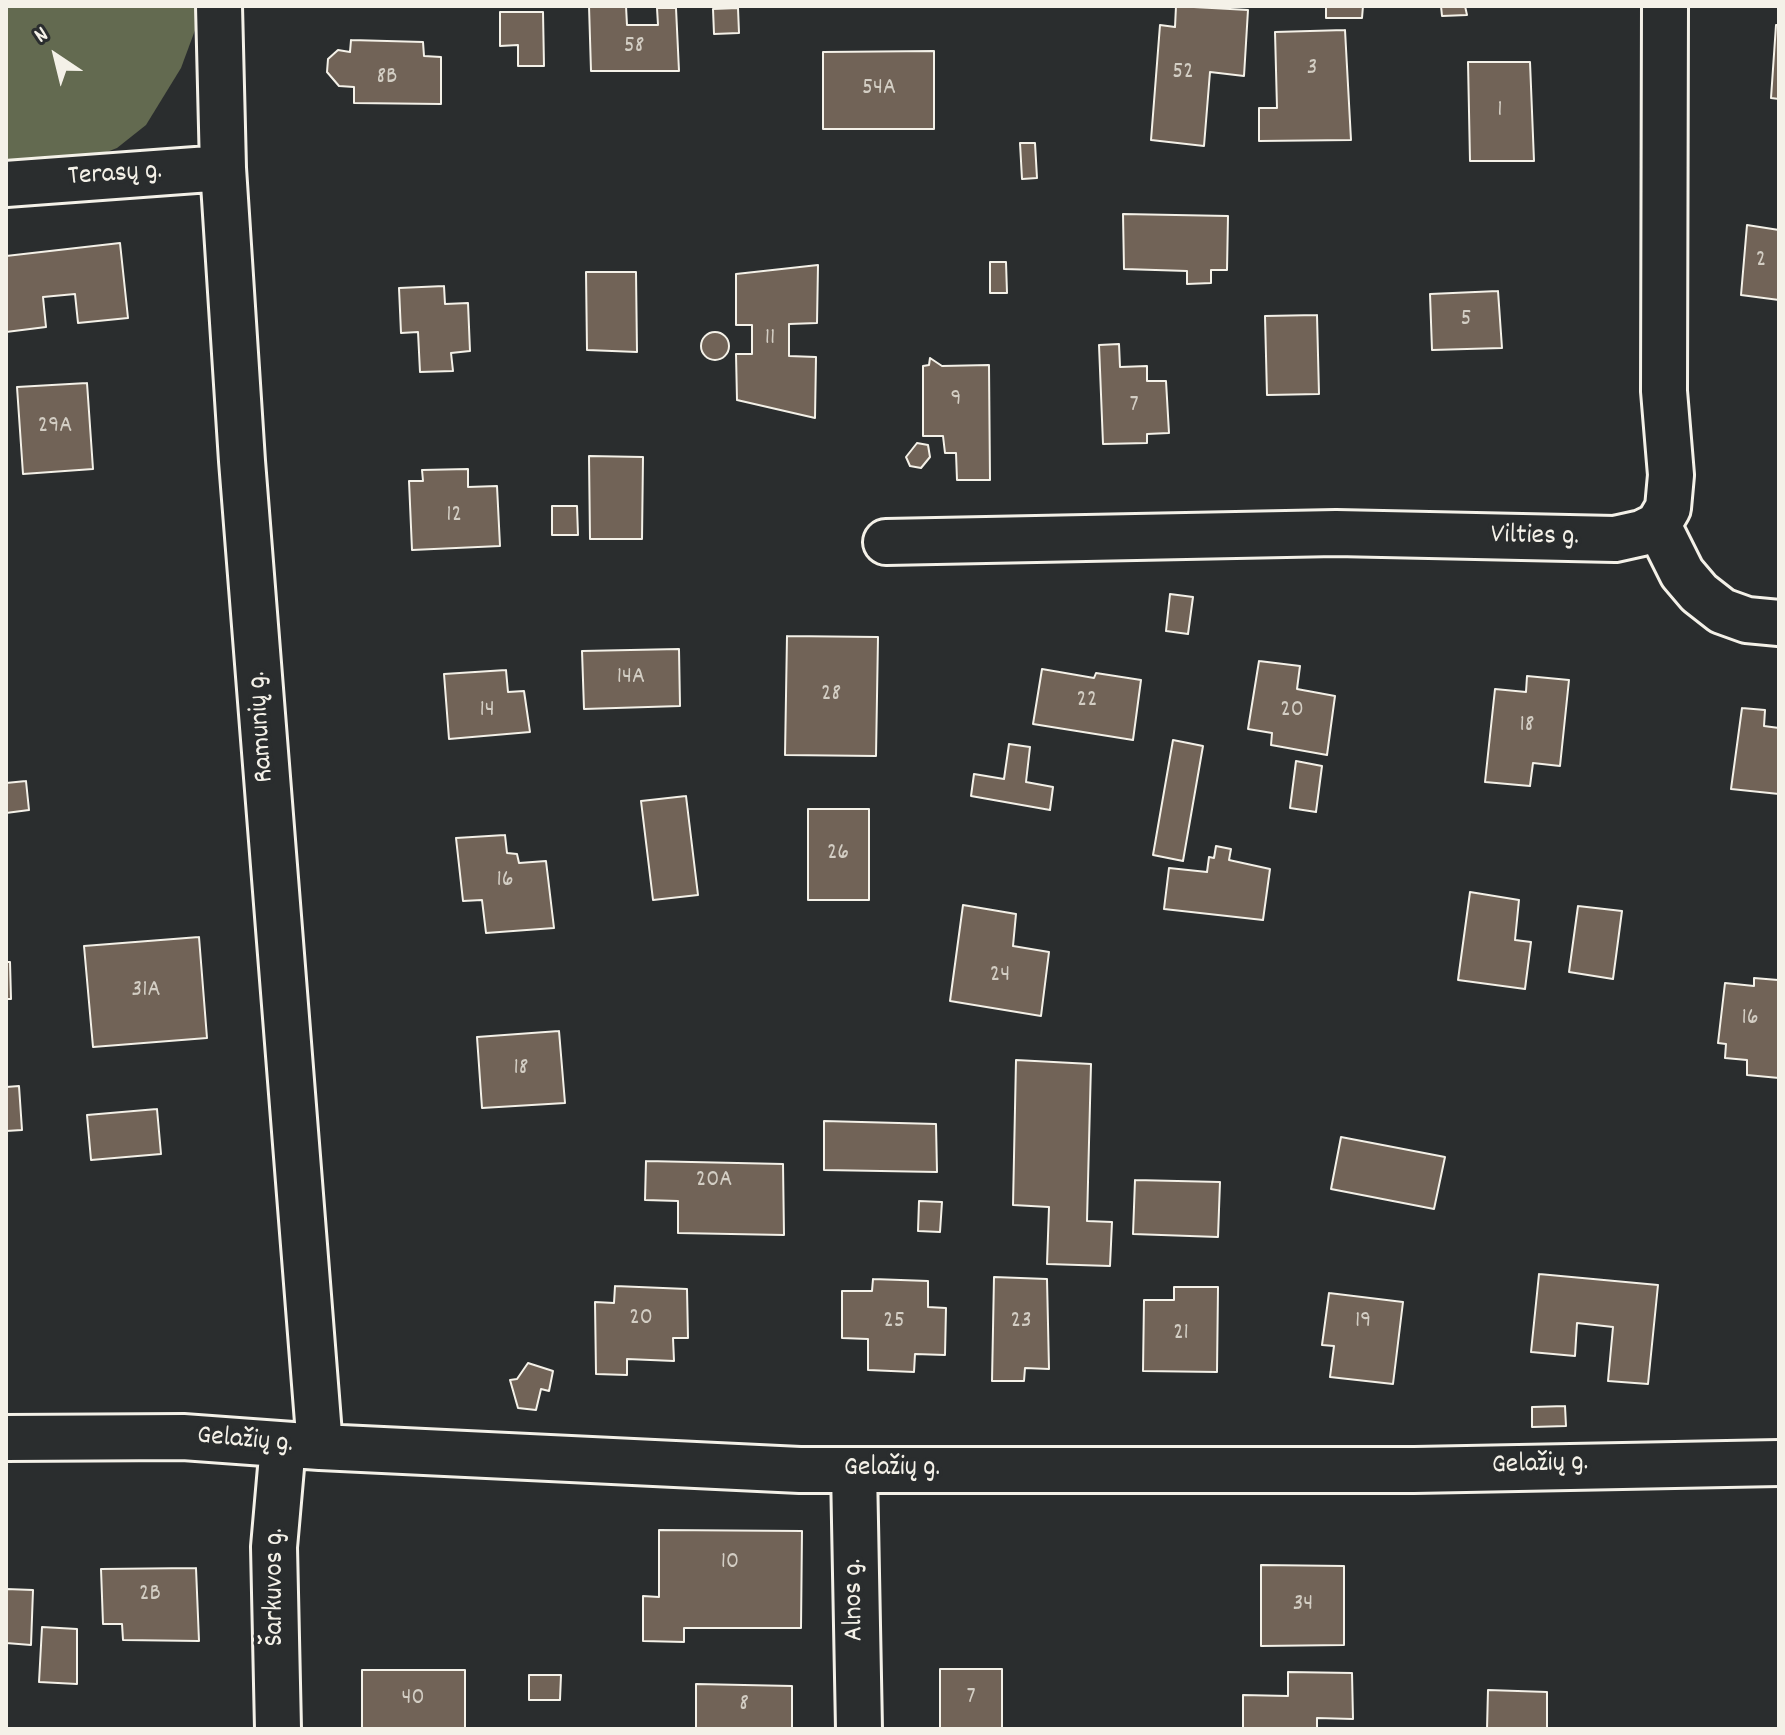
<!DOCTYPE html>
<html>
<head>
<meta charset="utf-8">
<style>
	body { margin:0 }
	#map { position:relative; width:1785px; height:1735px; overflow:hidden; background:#2a2d2e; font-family:Dekko,sans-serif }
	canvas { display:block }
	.frame { position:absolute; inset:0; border:8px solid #f4f1e8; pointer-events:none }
	.north { position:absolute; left:16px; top:16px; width:80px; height:80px; -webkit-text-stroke:6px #2a2d2e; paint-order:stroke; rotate:325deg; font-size:22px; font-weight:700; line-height:32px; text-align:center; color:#f4f1e8 }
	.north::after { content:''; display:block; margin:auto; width:28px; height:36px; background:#f4f1e8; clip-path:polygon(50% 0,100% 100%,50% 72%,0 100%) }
</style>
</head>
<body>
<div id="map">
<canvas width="1785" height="1735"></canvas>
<div class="frame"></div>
<div class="north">N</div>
</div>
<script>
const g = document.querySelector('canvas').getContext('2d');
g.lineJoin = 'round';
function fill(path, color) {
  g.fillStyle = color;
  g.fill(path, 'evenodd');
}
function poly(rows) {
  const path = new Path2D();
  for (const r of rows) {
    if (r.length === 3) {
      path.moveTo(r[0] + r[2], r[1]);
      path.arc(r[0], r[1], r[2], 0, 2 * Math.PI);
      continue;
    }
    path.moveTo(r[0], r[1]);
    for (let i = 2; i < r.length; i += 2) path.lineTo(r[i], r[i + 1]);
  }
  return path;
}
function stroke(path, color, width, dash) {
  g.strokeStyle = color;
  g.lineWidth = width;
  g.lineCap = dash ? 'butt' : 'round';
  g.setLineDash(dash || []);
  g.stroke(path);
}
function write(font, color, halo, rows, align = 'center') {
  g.font = font + ' Dekko,sans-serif';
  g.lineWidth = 8;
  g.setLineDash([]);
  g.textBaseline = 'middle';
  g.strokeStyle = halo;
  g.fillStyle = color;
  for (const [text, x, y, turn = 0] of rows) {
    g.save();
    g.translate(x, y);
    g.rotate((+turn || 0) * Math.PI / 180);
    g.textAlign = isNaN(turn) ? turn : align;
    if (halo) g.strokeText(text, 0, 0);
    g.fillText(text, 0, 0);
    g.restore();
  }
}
const green = poly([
	[6,6,201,6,201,14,181,68,146,125,117,148,94,157,6,164]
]);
const building = poly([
	[589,6,626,6,627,25,658,25,657,8,676,8,679,71,591,71,589,6],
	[1176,6,1248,10,1244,76,1210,72,1204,146,1151,140,1160,25,1175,27,1176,6],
	[1326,6,1363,6,1362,18,1326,18,1326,6],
	[1441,6,1465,6,1467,15,1442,16,1441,6],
	[738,8,739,33,714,34,713,9,738,8],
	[500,12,543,12,544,66,518,66,518,45,500,46,500,12],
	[1776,25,1779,25,1779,99,1771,98,1776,25],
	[1345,30,1351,140,1259,141,1259,108,1277,108,1275,32,1345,30],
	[351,40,423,42,424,56,441,57,441,104,354,103,354,87,339,86,327,72,328,59,338,50,350,52,351,40],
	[934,51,934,129,823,129,823,52,934,51],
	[1468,62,1530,62,1534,161,1470,161,1468,62],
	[1020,143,1035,143,1037,178,1022,179,1020,143],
	[1123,214,1228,216,1227,270,1211,270,1211,283,1187,284,1187,271,1124,269,1123,214],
	[1747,225,1779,230,1779,300,1741,295,1747,225],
	[120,243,128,318,78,323,75,294,43,297,46,327,6,332,6,256,120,243],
	[990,262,1006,262,1007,293,990,293,990,262],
	[818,265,817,323,789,324,789,356,816,357,815,418,737,400,736,354,752,354,752,325,736,325,736,274,818,265],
	[586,272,636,272,637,352,587,350,586,272],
	[444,286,445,304,468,303,470,351,451,353,453,371,420,372,418,332,401,333,399,288,444,286],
	[1498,291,1502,348,1432,350,1430,294,1498,291],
	[1317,315,1319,394,1267,395,1265,316,1317,315],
	[715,346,14],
	[1119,344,1120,367,1147,366,1147,381,1166,381,1169,433,1147,434,1147,443,1103,444,1099,345,1119,344],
	[930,358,942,366,989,365,990,480,957,480,956,453,945,453,943,436,923,436,923,366,929,365,930,358],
	[87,383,93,469,23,474,17,387,87,383],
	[917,443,928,445,930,457,921,468,910,466,906,457,917,443],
	[589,456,643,457,642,539,590,539,589,456],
	[468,469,468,487,497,486,500,546,412,550,409,481,423,481,422,470,468,469],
	[552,506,577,506,578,535,552,535,552,506],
	[1170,594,1193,597,1188,634,1166,631,1170,594],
	[787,636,878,637,876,756,785,755,787,636],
	[679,649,680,706,584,709,582,651,679,649],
	[1259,661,1300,666,1297,689,1335,696,1327,755,1271,745,1272,733,1248,729,1259,661],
	[1042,669,1094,678,1096,673,1141,680,1133,740,1033,724,1042,669],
	[506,670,508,692,524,691,530,732,449,739,444,674,506,670],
	[1527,676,1569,680,1560,766,1533,763,1530,786,1485,782,1495,689,1526,692,1527,676],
	[1742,708,1765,710,1764,726,1779,728,1779,794,1731,789,1742,708],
	[1173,740,1203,746,1183,861,1153,855,1173,740],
	[1009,744,1030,747,1026,782,1053,787,1050,810,971,796,974,774,1004,779,1009,744],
	[1296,761,1322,766,1316,812,1290,808,1296,761],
	[26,781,29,810,6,813,6,783,26,781],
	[686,796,698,895,653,900,641,801,686,796],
	[808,809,869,809,869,900,808,900,808,809],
	[505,835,507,853,517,854,519,863,546,861,554,928,486,933,482,900,463,901,456,838,505,835],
	[1216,846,1231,849,1229,860,1270,869,1263,920,1164,909,1169,868,1207,872,1209,857,1214,858,1216,846],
	[1470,892,1519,900,1515,940,1531,942,1525,989,1458,980,1470,892],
	[963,905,1016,914,1013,946,1049,952,1041,1016,950,1001,963,905],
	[1578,906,1622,911,1613,979,1569,972,1578,906],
	[199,937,207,1038,93,1047,84,946,199,937],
	[6,962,10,962,11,999,6,999,6,962],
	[1754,978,1778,980,1779,1078,1747,1075,1747,1060,1725,1058,1726,1044,1718,1043,1725,983,1754,986,1754,978],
	[559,1031,565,1103,482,1108,477,1037,559,1031],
	[1016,1060,1091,1064,1087,1221,1112,1222,1110,1266,1047,1264,1049,1207,1013,1205,1016,1060],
	[19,1086,22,1130,6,1131,6,1087,19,1086],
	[157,1109,161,1154,91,1160,87,1115,157,1109],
	[824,1121,936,1124,937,1172,824,1170,824,1121],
	[1341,1137,1445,1157,1434,1209,1331,1189,1341,1137],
	[646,1161,783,1164,784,1235,678,1233,678,1201,645,1200,646,1161],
	[1135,1180,1220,1182,1218,1237,1133,1234,1135,1180],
	[919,1201,942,1202,940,1232,918,1231,919,1201],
	[1539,1274,1658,1285,1648,1384,1608,1381,1613,1327,1577,1323,1575,1356,1531,1352,1539,1274],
	[994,1277,1047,1279,1049,1369,1025,1368,1024,1381,992,1381,994,1277],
	[873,1279,928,1281,928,1307,946,1308,945,1355,915,1354,914,1372,868,1370,868,1339,842,1338,842,1291,872,1291,873,1279],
	[615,1286,687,1289,688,1338,673,1338,674,1361,627,1359,627,1375,596,1374,595,1302,614,1303,615,1286],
	[1174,1287,1218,1287,1217,1372,1143,1371,1144,1300,1174,1300,1174,1287],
	[1329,1293,1403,1302,1393,1384,1330,1377,1334,1346,1322,1345,1329,1293],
	[528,1363,553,1371,549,1391,541,1389,536,1410,518,1408,510,1380,517,1379,528,1363],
	[1565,1406,1566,1426,1532,1427,1532,1407,1565,1406],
	[659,1530,802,1531,801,1628,684,1628,684,1642,643,1641,643,1596,659,1597,659,1530],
	[1261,1565,1344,1566,1344,1645,1261,1646,1261,1565],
	[196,1568,199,1641,123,1640,122,1624,103,1624,101,1569,196,1568],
	[6,1589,33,1590,31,1645,6,1643,6,1589],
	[42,1627,77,1629,77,1684,39,1682,42,1627],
	[940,1669,1002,1669,1002,1729,940,1729,940,1669],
	[362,1670,465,1670,465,1729,362,1729,362,1670],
	[1288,1672,1352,1673,1353,1719,1317,1718,1317,1729,1243,1729,1243,1695,1288,1696,1288,1672],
	[529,1675,561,1675,560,1700,529,1700,529,1675],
	[696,1684,792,1686,792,1728,696,1729,696,1684],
	[1488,1690,1547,1692,1547,1729,1487,1729,1488,1690]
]);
const street = poly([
	[219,6,223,168,242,461,320,1447],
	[6,184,223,168],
	[1658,525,1682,573,1699,593,1722,611,1747,620,1779,623],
	[886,542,1336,533,1615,539,1642,533,1658,525,1668,508,1671,475,1664,391,1665,6],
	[6,1438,183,1437,320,1447,800,1470,1414,1470,1779,1463],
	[854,1470,859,1729],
	[278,1729,274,1547,283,1445]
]);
const numberNames = [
	["58",634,48],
	["3",1312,70],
	["52",1183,74],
	["8B",387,79],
	["54A",879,90],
	["1",1500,112],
	["2",1761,262],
	["5",1466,321],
	["11",770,340],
	["9",956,401],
	["7",1134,407],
	["29A",55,428],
	["12",454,517],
	["14A",631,679],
	["28",831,696],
	["22",1087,702],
	["14",487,712],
	["20",1292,712],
	["18",1527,727],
	["26",838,855],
	["16",505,882],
	["24",1000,977],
	["31A",146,992],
	["16",1750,1020],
	["18",521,1070],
	["20A",714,1182],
	["20",641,1320],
	["25",894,1323],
	["23",1021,1323],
	["19",1363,1323],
	["21",1181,1335],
	["10",730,1564],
	["2B",150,1596],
	["34",1303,1606],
	["7",971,1699],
	["40",413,1700],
	["8",744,1706]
];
const streetNames = [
	["Terasų g.",115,176,-4],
	["Vilties g.",1535,538,1],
	["Ramunių g.",263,727,-94],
	["Gelažių g.",245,1442,5],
	["Gelažių g.",1540,1466,-2],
	["Gelažių g.",892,1470],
	["Šarkuvos g.",277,1587,-90],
	["Alnos g.",856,1600,-91]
];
fill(green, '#636a50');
fill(building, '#716357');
stroke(building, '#f4f1e8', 2);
stroke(street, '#f4f1e8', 50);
stroke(street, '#2a2d2e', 44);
write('24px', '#d3cec4', null, numberNames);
write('28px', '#f4f1e8', '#2a2d2e', streetNames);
</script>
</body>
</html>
